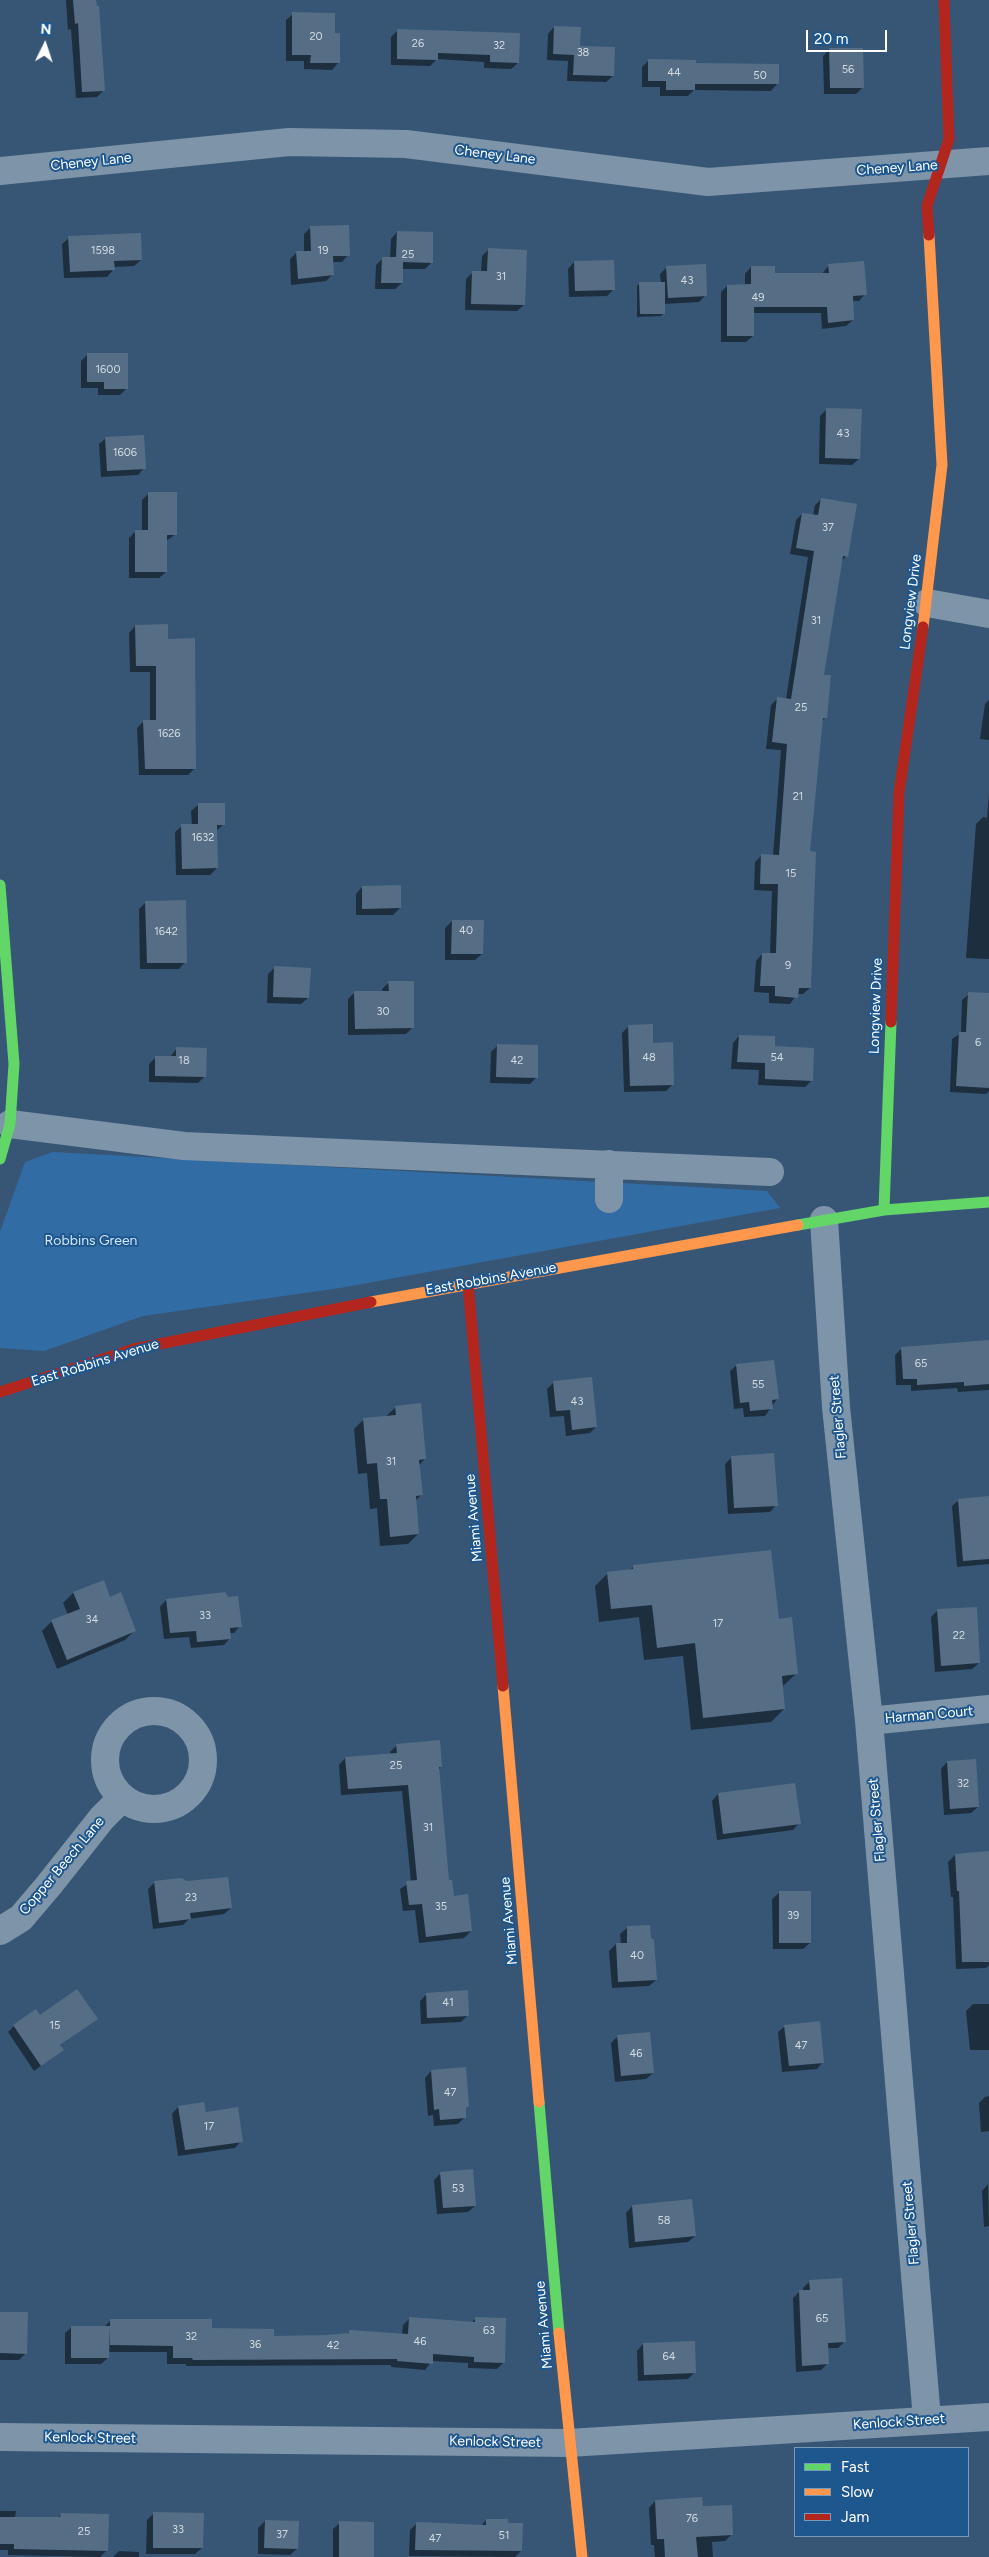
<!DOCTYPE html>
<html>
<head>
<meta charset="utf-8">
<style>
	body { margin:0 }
	#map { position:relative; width:989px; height:2557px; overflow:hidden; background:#375675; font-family:Figtree,sans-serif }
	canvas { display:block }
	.legend { position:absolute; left:794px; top:2447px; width:175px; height:90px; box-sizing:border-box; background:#1e568e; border:1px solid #789abb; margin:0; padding:6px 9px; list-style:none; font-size:15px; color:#fff }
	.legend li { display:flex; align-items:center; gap:10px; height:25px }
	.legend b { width:25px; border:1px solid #789abb }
	.north { position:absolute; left:20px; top:20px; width:50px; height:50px; -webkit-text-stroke:4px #1e568e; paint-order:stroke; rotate:4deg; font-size:14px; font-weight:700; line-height:20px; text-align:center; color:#fff }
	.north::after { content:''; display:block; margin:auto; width:18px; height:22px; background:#fff; clip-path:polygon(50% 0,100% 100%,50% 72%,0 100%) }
	.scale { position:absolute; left:806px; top:30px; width:81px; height:22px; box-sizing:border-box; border:2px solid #fff; border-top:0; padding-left:6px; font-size:15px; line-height:18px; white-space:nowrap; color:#fff; -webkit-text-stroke:4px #1e568e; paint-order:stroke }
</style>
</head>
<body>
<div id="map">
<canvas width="989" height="2557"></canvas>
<ul class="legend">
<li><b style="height:6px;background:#63d668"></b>Fast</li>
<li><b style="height:6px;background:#ff974d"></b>Slow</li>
<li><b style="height:6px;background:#b3261e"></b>Jam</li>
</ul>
<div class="north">N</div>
<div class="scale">20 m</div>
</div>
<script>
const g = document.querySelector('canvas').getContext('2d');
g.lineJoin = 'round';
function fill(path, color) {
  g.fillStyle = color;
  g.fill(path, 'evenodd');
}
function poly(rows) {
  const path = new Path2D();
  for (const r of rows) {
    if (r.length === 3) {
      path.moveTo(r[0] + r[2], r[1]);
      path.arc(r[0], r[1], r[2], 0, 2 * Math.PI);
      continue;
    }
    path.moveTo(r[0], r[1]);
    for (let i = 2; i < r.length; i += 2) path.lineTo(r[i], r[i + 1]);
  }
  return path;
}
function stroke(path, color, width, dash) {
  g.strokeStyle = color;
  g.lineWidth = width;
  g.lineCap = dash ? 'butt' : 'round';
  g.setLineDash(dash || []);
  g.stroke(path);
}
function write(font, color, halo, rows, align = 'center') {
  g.font = font + ' Figtree,sans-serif';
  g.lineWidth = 4;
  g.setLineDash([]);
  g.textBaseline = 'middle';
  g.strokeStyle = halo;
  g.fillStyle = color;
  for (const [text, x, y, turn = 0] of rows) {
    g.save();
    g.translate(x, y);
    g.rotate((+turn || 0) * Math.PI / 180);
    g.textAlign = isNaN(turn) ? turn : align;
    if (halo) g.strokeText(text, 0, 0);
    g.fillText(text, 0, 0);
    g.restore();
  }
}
const green = poly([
	[53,1152,767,1191,780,1208,340,1288,143,1316,44,1351,0,1348,0,1232,25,1162]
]);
const shadow = poly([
	[66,0,95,0,104,90,97,97,76,98,71,29,68,30],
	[293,14,333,34,338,63,332,70,304,69,304,61,286,61,286,20],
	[554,27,579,47,613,76,606,82,567,81,568,61,547,60,548,34],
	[398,30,519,35,518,63,511,69,484,68,484,62,437,59,430,66,391,65,391,37],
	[830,49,863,87,856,94,824,94,823,56],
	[649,60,694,64,777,84,771,91,694,90,688,96,660,96,660,87,642,87,642,67],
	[310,228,348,255,342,262,332,262,332,275,326,281,291,285,290,259,297,252,304,252,304,234],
	[397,232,432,262,425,269,402,269,402,283,395,289,375,289,376,265,382,259,390,259,391,239],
	[69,238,141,260,134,266,113,267,113,270,107,277,64,278,62,244],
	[488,250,524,305,517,311,465,310,466,279,472,273,481,273,482,256],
	[574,262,614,289,607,296,569,297,568,269],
	[829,265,865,294,859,301,852,301,853,320,846,326,822,329,821,313,753,313,753,336,746,342,721,342,721,292,727,286,745,286,745,274,751,267,774,274,822,274],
	[667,267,706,295,699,302,664,304,664,313,661,316,637,317,637,286,640,283,661,283,660,274],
	[87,355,127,388,120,395,98,395,98,388,81,388,81,361],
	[827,409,859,459,852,465,819,464,820,416],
	[106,438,144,468,138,475,101,477,99,444],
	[149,493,176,534,166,541,166,572,159,578,129,578,129,538,135,532,142,532,142,500],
	[822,499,847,556,841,561,822,676,826,717,821,722,809,853,810,988,803,994,797,994,790,1004,769,1003,769,993,754,992,756,961,762,954,770,954,772,891,754,890,755,862,762,855,773,856,781,750,766,749,771,705,778,698,786,699,808,557,790,554,796,520,802,514,813,516,815,505],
	[135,626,167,640,195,768,188,775,139,775,137,728,143,722,150,722,150,672,130,672,129,633],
	[989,700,989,740,980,739,985,704],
	[989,793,989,959,966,958,976,824,983,817,987,818],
	[198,805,224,824,216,831,217,868,210,875,176,875,175,832,182,826,192,826,191,811],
	[362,887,400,908,393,915,356,915,356,894],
	[146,902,185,962,179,969,140,969,139,909],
	[452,921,482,954,475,960,445,960,445,928],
	[275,967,308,998,301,1004,267,1003,268,974],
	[389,982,413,1027,406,1034,348,1035,348,999,355,992,383,992,382,989],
	[969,994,989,994,989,1091,986,1094,950,1092,952,1039,961,1033,962,1000],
	[629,1026,673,1084,666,1091,624,1092,622,1033],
	[739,1036,774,1047,811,1081,805,1087,758,1085,759,1070,731,1069,733,1043],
	[497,1046,537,1077,530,1084,490,1083,491,1052],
	[177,1048,205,1076,198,1083,149,1082,149,1064,156,1057,170,1057],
	[989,1341,989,1390,958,1392,957,1388,911,1391,911,1385,896,1385,895,1355,901,1349],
	[737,1365,777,1399,765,1416,744,1417,743,1408,734,1409,730,1371],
	[554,1382,596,1427,590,1433,566,1436,564,1416,550,1417,547,1389],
	[396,1407,425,1459,419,1465,421,1495,415,1501,418,1534,408,1544,380,1546,377,1508,370,1509,367,1473,358,1474,354,1429,364,1419,385,1417],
	[732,1457,776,1505,770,1512,728,1514,725,1464],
	[989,1497,989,1564,957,1567,952,1506,959,1500],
	[633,1567,777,1620,797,1673,782,1687,784,1709,771,1722,691,1730,683,1656,644,1660,639,1617,599,1622,595,1586,608,1573,629,1571],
	[103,1582,109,1598,135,1630,125,1640,57,1669,42,1631,52,1621,68,1615,63,1603,73,1593],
	[166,1600,240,1626,234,1633,230,1633,230,1638,224,1645,191,1648,189,1637,164,1639,160,1607],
	[938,1610,979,1663,972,1669,935,1672,931,1617],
	[397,1745,441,1767,438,1770,448,1882,453,1897,471,1931,464,1938,419,1943,415,1910,403,1911,400,1889,411,1882,402,1791,341,1795,339,1765,345,1758,391,1755,390,1752],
	[947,1762,978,1807,971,1813,944,1815,941,1769],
	[718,1794,799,1823,793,1830,717,1840,712,1801],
	[989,1852,989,1965,986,1968,956,1969,953,1897,951,1897,948,1862,955,1855],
	[154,1883,231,1908,224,1914,189,1919,183,1925,153,1929,148,1889],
	[779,1893,810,1943,803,1949,773,1949,772,1899],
	[627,1928,656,1980,649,1986,612,1988,609,1951,616,1944,621,1944,620,1934],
	[427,1994,468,2015,461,2022,421,2024,420,2001],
	[973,2004,989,2004,989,2050,970,2050,966,2011],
	[96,2019,59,2046,62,2050,34,2071,8,2032,14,2026],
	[785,2026,823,2062,817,2069,782,2072,778,2032],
	[618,2036,653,2073,646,2079,615,2082,611,2043],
	[431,2071,464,2108,465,2117,458,2124,434,2126,433,2115,428,2116,425,2078],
	[989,2096,989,2131,981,2132,979,2103,985,2097],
	[178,2107,205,2113,241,2141,235,2148,178,2156,172,2114],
	[441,2173,475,2206,468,2212,437,2214,434,2180],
	[988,2184,989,2226,984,2227,982,2191],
	[632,2206,695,2236,688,2242,629,2248,626,2213],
	[810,2281,845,2341,838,2348,827,2348,828,2363,821,2370,796,2372,793,2298,799,2292,803,2291,803,2288],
	[0,2313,26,2353,19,2360,0,2360],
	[476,2318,504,2362,497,2369,468,2368,468,2363,432,2361,425,2370,391,2367,391,2365,186,2366,186,2364,167,2364,167,2352,108,2352,108,2358,101,2364,65,2364,65,2333,72,2327,104,2327,111,2320,273,2337,346,2335,350,2331,402,2334,403,2325,409,2319,471,2323],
	[643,2344,695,2372,688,2379,638,2381,637,2351],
	[655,2501,702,2508,732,2534,725,2541,712,2542,713,2557,655,2557,654,2545,651,2545,649,2508],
	[0,2511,16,2511,15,2518,57,2519,61,2514,107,2550,100,2557,8,2555,8,2550,0,2550],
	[154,2513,202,2548,195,2554,146,2554,147,2520],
	[486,2520,521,2551,515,2557,409,2556,410,2530,416,2524,481,2526],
	[265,2521,297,2549,290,2555,258,2554,258,2528],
	[340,2523,372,2557,333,2557,333,2529],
	[119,2551,139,2552,139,2557,113,2557]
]);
const building = poly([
	[73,0,96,0,97,6,99,6,105,91,82,92,78,23,75,24],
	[292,12,335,13,335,33,340,33,340,63,310,63,311,55,292,55],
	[554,26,581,27,580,46,615,47,614,76,573,75,574,55,553,54],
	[397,29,520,33,519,63,490,62,490,55,438,53,438,60,397,59],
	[829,48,863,48,864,88,830,88],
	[648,59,696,60,696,63,779,64,779,84,695,84,695,90,666,90,666,81,648,81],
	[349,225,350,256,333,256,334,275,298,279,296,251,311,251,310,226],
	[397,231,433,232,433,263,403,262,403,283,381,283,382,257,396,257],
	[141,233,142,260,114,261,115,270,70,272,68,236],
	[488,248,527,250,525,305,471,304,472,271,487,271],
	[614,260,615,290,575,291,574,261],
	[864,261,867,295,853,296,854,320,828,323,827,307,754,307,754,336,727,336,727,285,751,284,751,266,775,266,775,273,829,273,828,264],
	[706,264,707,296,668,298,666,266],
	[639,282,665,282,665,314,640,314],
	[87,353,128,353,128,389,104,389,104,382,87,382],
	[826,408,862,409,860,459,825,458],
	[144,435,146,469,107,471,105,437],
	[148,492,177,492,177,535,167,535,167,572,135,572,135,530,148,530],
	[821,498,857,504,848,557,843,556,824,675,831,675,827,718,823,718,810,851,816,852,811,988,799,988,798,998,775,996,775,986,760,986,762,953,776,953,778,884,760,884,761,854,779,855,787,744,772,742,777,697,791,699,814,551,796,548,802,513,818,515],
	[168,624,168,639,195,638,196,769,145,769,143,720,156,720,156,666,136,666,135,625],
	[198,803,225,803,225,825,217,825,218,868,182,869,181,824,198,824],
	[401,885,401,908,362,909,362,886],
	[186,900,187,963,147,963,145,901],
	[452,920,484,920,483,954,451,954],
	[274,966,311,968,309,998,273,997],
	[388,981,414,981,414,1028,355,1029,354,991,389,991],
	[968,992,989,993,989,1088,956,1086,959,1032,966,1032],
	[653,1024,653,1043,673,1042,674,1085,630,1086,628,1025],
	[739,1035,775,1036,775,1046,814,1048,813,1081,765,1079,765,1063,737,1062],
	[497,1044,538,1045,538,1078,496,1077],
	[176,1047,207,1048,206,1077,155,1076,155,1056,176,1056],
	[989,1340,989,1384,964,1386,964,1382,917,1385,917,1379,903,1379,901,1347],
	[774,1360,779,1399,772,1400,773,1409,750,1411,749,1402,740,1403,736,1364],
	[592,1377,597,1427,572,1430,570,1410,556,1411,553,1381],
	[421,1403,426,1459,419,1460,423,1495,416,1496,419,1534,390,1537,387,1499,380,1499,377,1463,367,1464,363,1418,396,1415,395,1406],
	[774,1453,778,1506,734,1508,731,1456],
	[989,1496,989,1559,963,1561,958,1499],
	[771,1550,779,1619,792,1617,798,1674,782,1676,785,1709,703,1718,695,1643,657,1648,652,1605,611,1609,607,1572,633,1569,633,1565],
	[104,1580,110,1597,121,1592,136,1631,67,1660,51,1620,80,1609,73,1592],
	[225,1592,228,1597,238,1596,242,1627,230,1628,231,1639,197,1642,196,1631,170,1633,166,1599],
	[977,1607,980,1663,941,1666,937,1609],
	[440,1740,442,1767,439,1767,449,1880,452,1880,454,1896,468,1894,472,1931,426,1937,422,1904,409,1905,406,1881,417,1880,408,1785,348,1789,345,1757,397,1753,396,1744],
	[976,1759,979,1807,950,1809,947,1761],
	[795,1783,801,1824,723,1834,718,1793],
	[989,1851,989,1962,962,1962,959,1891,957,1891,955,1854],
	[228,1877,232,1908,190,1913,191,1919,159,1923,154,1881,181,1878,187,1881],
	[779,1891,811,1891,811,1943,779,1943],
	[650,1925,651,1938,654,1940,657,1980,618,1982,616,1943,627,1943,627,1926],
	[77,1989,98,2019,60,2045,64,2050,41,2066,13,2025,36,2009,40,2015],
	[468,1990,469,2016,427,2018,426,1993],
	[820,2021,824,2063,789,2066,784,2025],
	[650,2032,654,2073,621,2076,617,2035],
	[466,2067,469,2106,466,2108,466,2118,440,2120,439,2109,434,2110,431,2070],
	[204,2102,206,2112,238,2107,243,2142,185,2150,178,2106],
	[473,2169,476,2206,443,2208,440,2172],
	[692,2199,696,2236,635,2242,632,2205],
	[842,2278,846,2342,828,2343,829,2364,802,2366,799,2290,810,2290,809,2280],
	[0,2312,28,2312,27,2354,0,2353],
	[409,2317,475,2322,475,2317,506,2318,505,2363,474,2362,474,2357,433,2354,433,2364,397,2361,397,2359,193,2360,192,2358,173,2358,173,2346,110,2345,110,2319,212,2319,212,2328,274,2329,274,2336,327,2335,349,2333,349,2330,408,2334],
	[71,2326,110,2326,109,2358,71,2358],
	[695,2341,696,2373,644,2375,643,2343],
	[702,2497,703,2506,732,2505,733,2535,696,2537,698,2557,665,2557,664,2539,657,2539,655,2500],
	[153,2512,204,2513,203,2548,153,2548],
	[61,2513,109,2514,108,2551,14,2549,14,2544,0,2544,0,2517,60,2517],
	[486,2519,508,2519,508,2523,523,2523,522,2551,415,2550,416,2522,486,2525],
	[265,2520,299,2521,298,2549,264,2548],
	[339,2521,374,2522,374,2557,339,2557]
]);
const street = poly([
	[0,171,289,142,406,144,708,182,989,161],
	[927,603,989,614],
	[10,1124,184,1146,770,1172],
	[609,1199,609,1164],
	[824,1220,836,1407,869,1721,927,2419],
	[154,1760,49],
	[869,1721,989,1709],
	[0,1931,21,1918,49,1885,102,1818,122,1798],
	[0,2437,569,2443,989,2417]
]);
const fast = poly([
	[0,885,14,1064,10,1124,0,1159],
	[884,1210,891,1022],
	[798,1225,884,1210,989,1202],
	[539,2102,559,2333]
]);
const slow = poly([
	[923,627,942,465,929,235],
	[371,1302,798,1225],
	[503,1686,539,2102],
	[559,2333,582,2557]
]);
const jam = poly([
	[929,235,927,206,949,139,944,0],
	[891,1022,899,793,923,627],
	[468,1283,503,1686],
	[0,1392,134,1349,371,1302]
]);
const numberNames = [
	["20",316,37],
	["26",418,44],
	["32",499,46],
	["38",583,53],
	["56",848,70],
	["44",674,73],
	["50",760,76],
	["1598",103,251],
	["19",323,251],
	["25",408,255],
	["31",501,277],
	["43",687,281],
	["49",758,298],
	["1600",108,370],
	["43",843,434],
	["1606",125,453],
	["37",828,528],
	["31",816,621],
	["25",801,708],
	["1626",169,734],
	["21",798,797],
	["1632",203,838],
	["15",791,874],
	["40",466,931],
	["1642",166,932],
	["9",788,966],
	["30",383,1012],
	["6",978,1043],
	["48",649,1058],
	["54",777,1058],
	["18",184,1061],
	["42",517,1061],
	["65",921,1364],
	["55",758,1385],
	["43",577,1402],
	["31",391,1462],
	["33",205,1616],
	["34",92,1620],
	["17",718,1624],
	["22",959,1636],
	["25",396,1766],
	["32",963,1784],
	["31",428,1828],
	["23",191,1898],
	["35",441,1907],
	["39",793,1916],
	["40",637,1956],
	["41",448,2003],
	["15",55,2026],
	["47",801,2046],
	["46",636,2054],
	["47",450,2093],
	["17",209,2127],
	["53",458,2189],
	["58",664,2221],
	["65",822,2319],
	["63",489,2331],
	["32",191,2337],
	["46",420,2342],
	["36",255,2345],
	["42",333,2346],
	["64",669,2357],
	["76",692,2519],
	["33",178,2530],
	["25",84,2532],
	["37",282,2535],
	["51",504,2536],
	["47",435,2539]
];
const streetNames = [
	["Cheney Lane",495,155,7],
	["Cheney Lane",91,162,-6],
	["Cheney Lane",897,168,-4],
	["Longview Drive",911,602,-83],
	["Longview Drive",876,1006,-88],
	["East Robbins Avenue",491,1279,-10],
	["East Robbins Avenue",95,1363,-17],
	["Flagler Street",838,1417,-95],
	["Miami Avenue",474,1518,-95],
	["Harman Court",929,1715,-5],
	["Flagler Street",877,1820,-95],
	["Copper Beech Lane",62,1866,-50],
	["Miami Avenue",509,1921,-95],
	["Flagler Street",911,2223,-95],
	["Miami Avenue",544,2325,-95],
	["Kenlock Street",899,2422,-4],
	["Kenlock Street",90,2438,1],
	["Kenlock Street",495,2442,1]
];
const parkNames = [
	["Robbins Green",91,1241]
];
fill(green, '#326ca5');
fill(shadow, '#0007');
fill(building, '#556e86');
stroke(street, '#7e94a8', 28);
stroke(fast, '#63d668', 11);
stroke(slow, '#ff974d', 11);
stroke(jam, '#b3261e', 11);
write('11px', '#d4dbe1', null, numberNames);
write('14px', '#fff', '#1e568e', streetNames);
write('14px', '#d1e6f9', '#1e568e', parkNames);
</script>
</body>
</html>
